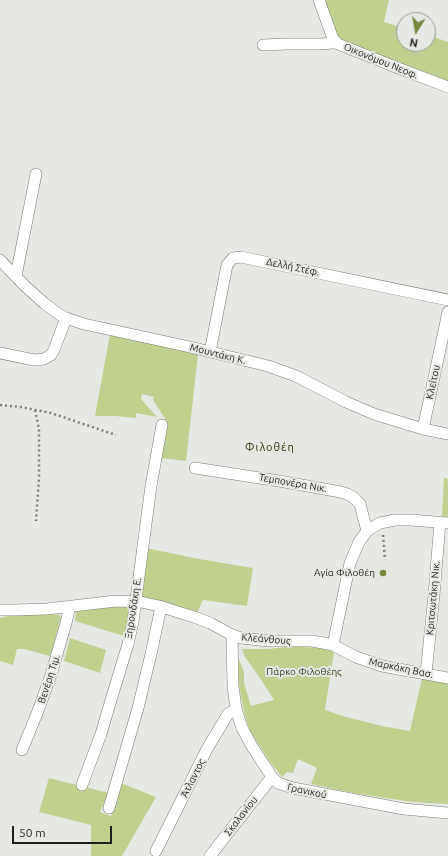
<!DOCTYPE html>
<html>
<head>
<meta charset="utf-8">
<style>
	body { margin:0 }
	#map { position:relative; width:448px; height:856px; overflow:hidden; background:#e6e8e3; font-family:Ubuntu,sans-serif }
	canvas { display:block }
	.north { position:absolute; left:396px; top:12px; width:40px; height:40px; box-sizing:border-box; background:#e6e8e3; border:1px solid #969894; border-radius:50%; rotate:191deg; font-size:11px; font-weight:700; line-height:16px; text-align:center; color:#1f1f1e }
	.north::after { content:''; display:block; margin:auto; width:14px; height:18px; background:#788939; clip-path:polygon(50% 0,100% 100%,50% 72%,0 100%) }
	.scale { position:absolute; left:12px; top:826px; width:100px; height:18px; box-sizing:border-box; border:2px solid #1f1f1e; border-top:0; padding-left:5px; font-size:12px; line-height:14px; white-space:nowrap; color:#1f1f1e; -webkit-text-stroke:3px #e6e8e3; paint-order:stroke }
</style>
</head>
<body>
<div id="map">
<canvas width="448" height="856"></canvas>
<div class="north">N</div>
<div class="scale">50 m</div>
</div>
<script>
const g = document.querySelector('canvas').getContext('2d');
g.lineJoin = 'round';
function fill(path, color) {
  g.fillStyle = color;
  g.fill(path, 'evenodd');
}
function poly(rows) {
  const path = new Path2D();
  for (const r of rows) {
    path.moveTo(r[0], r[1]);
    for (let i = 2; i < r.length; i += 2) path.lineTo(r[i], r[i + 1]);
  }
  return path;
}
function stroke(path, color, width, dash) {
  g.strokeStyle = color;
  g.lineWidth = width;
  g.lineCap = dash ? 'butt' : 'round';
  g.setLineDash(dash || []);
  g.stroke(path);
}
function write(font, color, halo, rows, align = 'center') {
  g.font = font + ' Ubuntu,sans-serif';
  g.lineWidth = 4;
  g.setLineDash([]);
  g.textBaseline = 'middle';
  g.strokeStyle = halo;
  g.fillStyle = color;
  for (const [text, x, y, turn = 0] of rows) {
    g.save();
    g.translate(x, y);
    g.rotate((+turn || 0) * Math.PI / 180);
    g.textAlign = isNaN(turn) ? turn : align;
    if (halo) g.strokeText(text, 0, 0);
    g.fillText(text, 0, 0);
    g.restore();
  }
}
const green = poly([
	[319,0,389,0,384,22,404,28,404,44,428,44,428,35,448,42,448,83,337,39],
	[110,334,198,354,186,461,161,458,166,420,153,400,154,397,142,394,141,399,157,417,136,413,136,418,115,416,95,416],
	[444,478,447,478,448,482,448,517,442,516],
	[146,548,199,559,253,568,247,606,203,600,197,613,174,605,140,597],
	[124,605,132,607,127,637,75,621,76,610],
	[46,614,59,615,61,617,50,656,24,649,17,649,13,665,0,661,0,618,8,616],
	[70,638,106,650,100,673,64,661],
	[286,647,305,647,318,648,334,652,325,710,346,717,382,726,410,731,422,678,448,683,448,804,413,802,353,793,311,784,317,768,298,759,293,773,287,772,282,777,270,762,250,731,244,712,238,679,239,659,244,672,244,683,251,706,274,700,260,678,245,657,242,649,268,649],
	[49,778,109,793,100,812,111,816,121,783,156,797,122,856,91,856,91,825,39,812]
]);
const path = poly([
	[0,405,21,407,51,413,116,435],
	[35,410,39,429,39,479,36,521],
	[383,535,385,560]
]);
const minor = poly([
	[319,0,333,39,338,44,398,68,448,87],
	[263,45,287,44,320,44,333,43,336,42],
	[0,260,25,286,44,303,60,315,66,318,84,324,190,347,268,366,296,376,346,402,374,414,423,429,448,434],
	[16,276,36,174],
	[210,352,227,265,233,258,241,257,448,300],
	[0,353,34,360,44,359,51,355,54,350,66,318],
	[423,429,448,312],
	[195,468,279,481,341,492,347,494,353,497,360,504,367,531],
	[0,610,15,610,47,609,116,601,141,602,159,606,194,617,210,623,232,635,241,638,269,641,312,641,323,643,333,645,350,563,359,542,367,531,380,523,395,520,411,520,448,523],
	[232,635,233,686,236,709,242,728,253,748,272,777,278,783,293,788,404,809,448,813],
	[333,645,356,657,382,666,448,678],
	[426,674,434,595,440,522],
	[22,750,38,711,51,675,66,623,70,606],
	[82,785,101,734,111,700,128,644,133,622,151,486,162,425],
	[109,808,138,708,151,654,161,607],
	[156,851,207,749,228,714,236,709],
	[210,856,272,777]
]);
const markers = [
	[383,573,4,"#788939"]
];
const streetNames = [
	["Οικονόμου Νεοφ.",381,61,22],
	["Δελλή Στέφ.",293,267,12],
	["Μουντάκη Κ.",218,354,14],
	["Κλείτου",433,382,-78],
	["Τεμπονέρα Νικ.",293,483,10],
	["Κριτσωτάκη Νικ.",433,598,-85],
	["Ξηρουδάκη Ε.",133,608,-81],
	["Κλεάνθους",266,639,5],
	["Μαρκάκη Βασ.",401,668,12],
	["Βενέρη Τιμ.",49,679,-72],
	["Άτλαντος",193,778,-63],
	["Γρανικού",307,791,12],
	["Σκαλανίου",241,816,-52]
];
const poiNames = [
	["Αγία Φιλοθέη",375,573]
];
const parkNames = [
	["Πάρκο Φιλοθέης",304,672]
];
const neighbourhoodNames = [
	["Φιλοθέη",270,447]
];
fill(green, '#c0d18f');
stroke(minor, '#7a7b77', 12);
stroke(path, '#7c7d7a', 2.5, [2, 3]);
stroke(minor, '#fff', 11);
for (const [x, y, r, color] of markers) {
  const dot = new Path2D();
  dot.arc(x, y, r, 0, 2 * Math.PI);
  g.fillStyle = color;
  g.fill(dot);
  stroke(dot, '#e6e8e3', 1.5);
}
write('10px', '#1f1f1e', '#e6e8e3', streetNames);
write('10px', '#1f1f1e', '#e6e8e3', poiNames, 'right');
write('10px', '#353d19', '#e6e8e3', parkNames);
g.letterSpacing = '1px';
write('11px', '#283008', '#e6e8e3', neighbourhoodNames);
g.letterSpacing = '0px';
</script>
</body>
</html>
